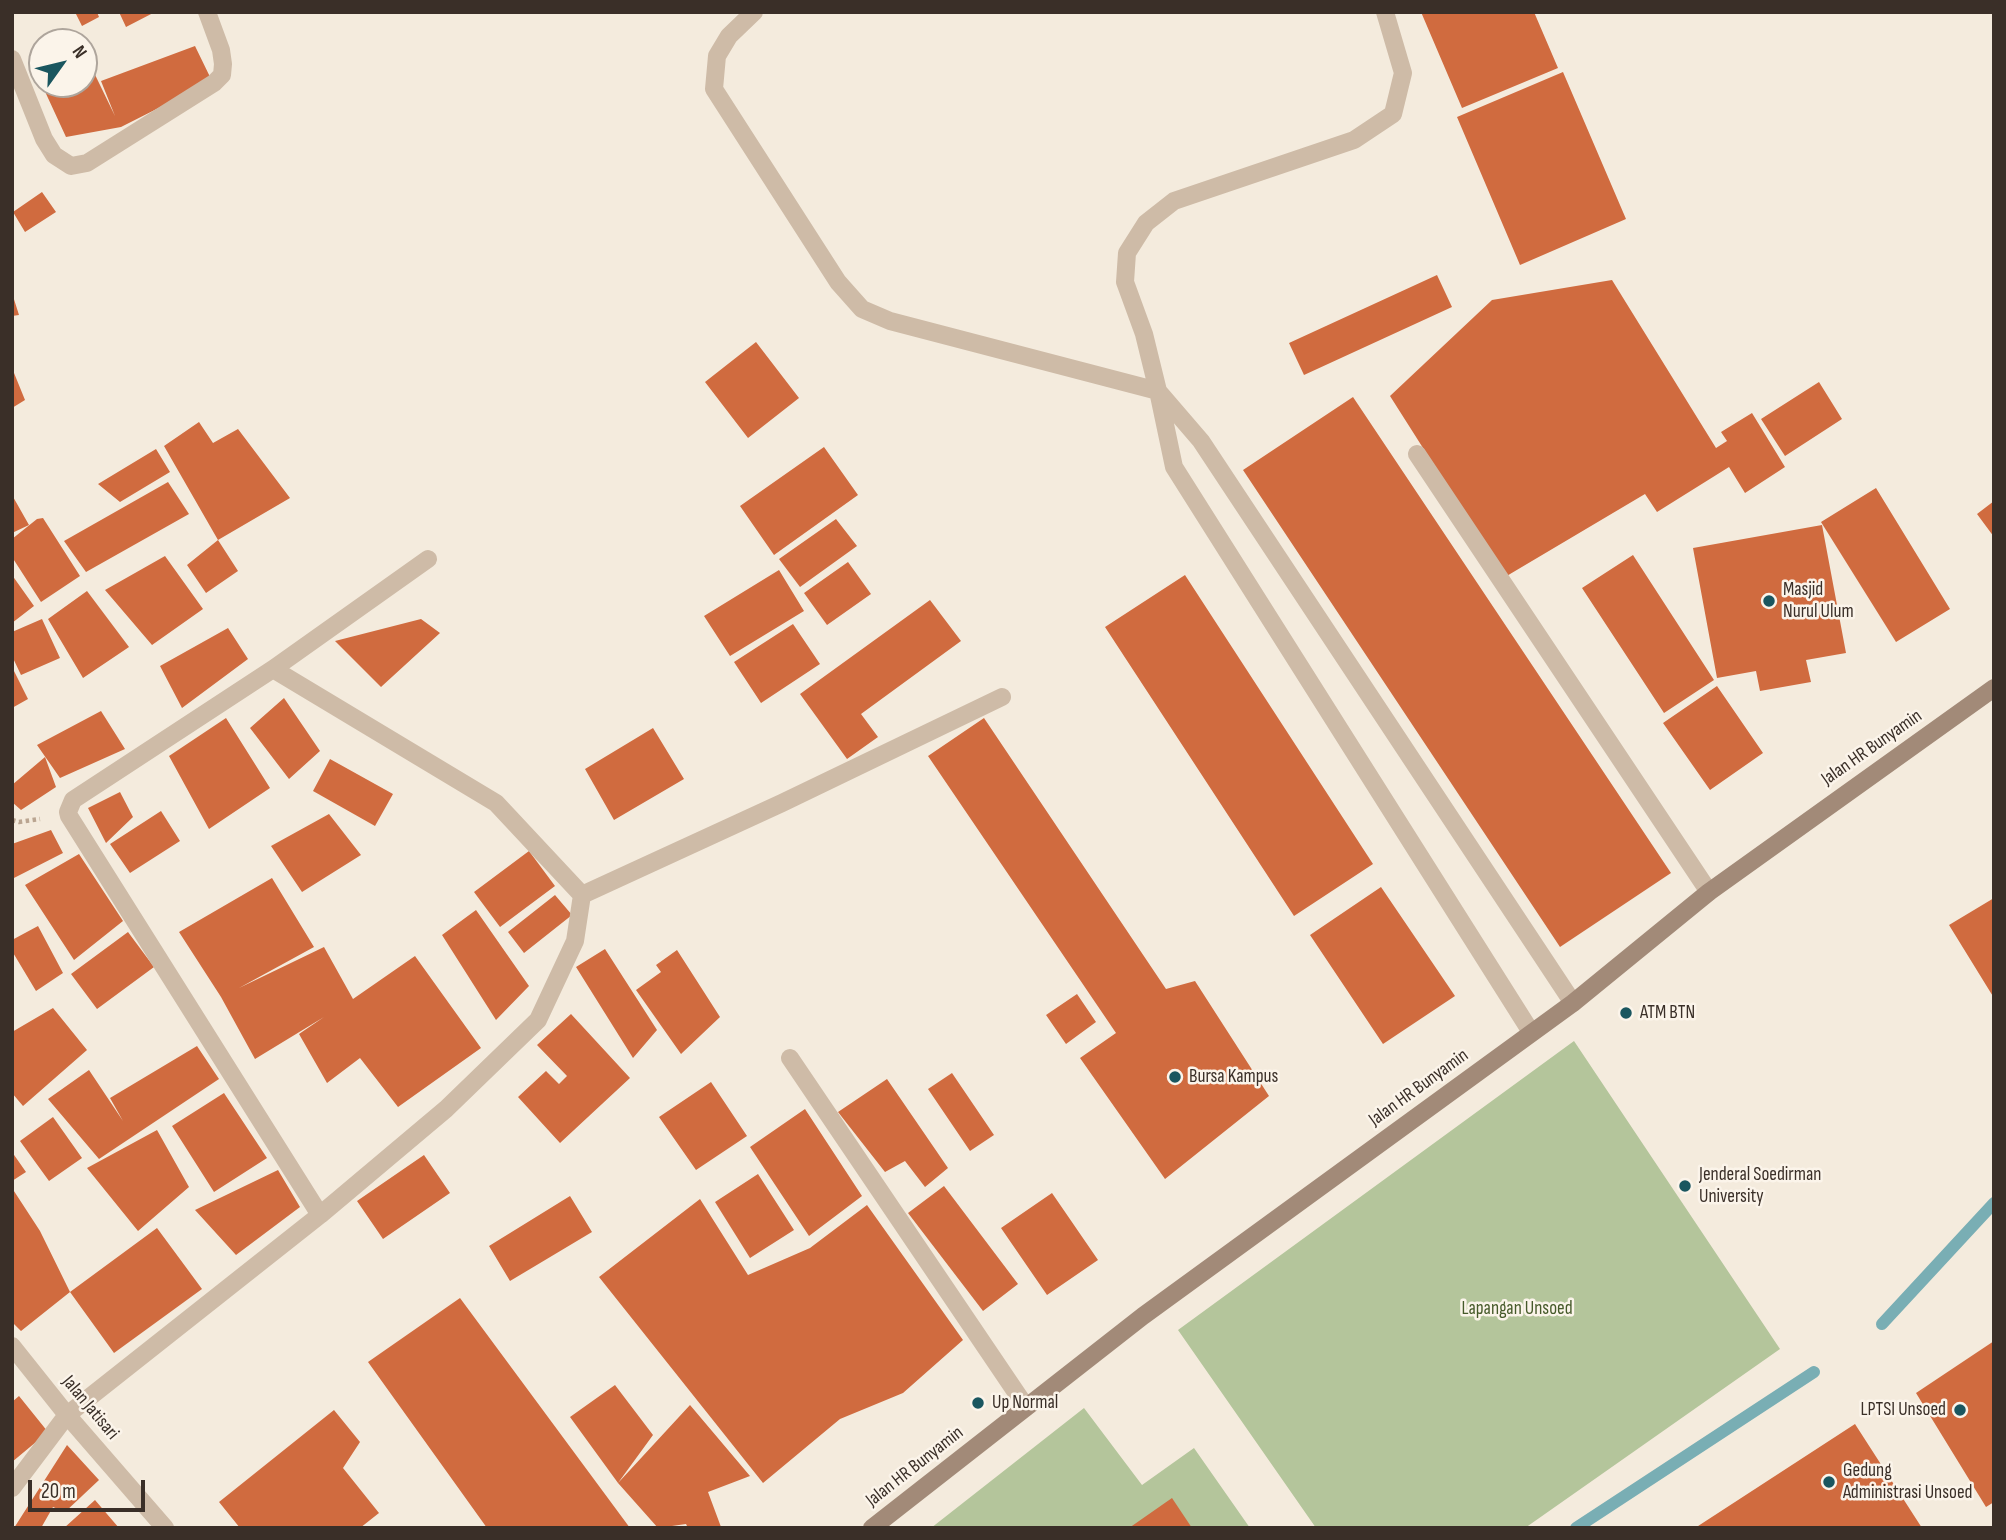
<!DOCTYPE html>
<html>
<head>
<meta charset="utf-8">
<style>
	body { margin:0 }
	#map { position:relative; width:2006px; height:1540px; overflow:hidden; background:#f4ebdd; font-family:"Sofia Sans Condensed",sans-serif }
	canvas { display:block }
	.frame { position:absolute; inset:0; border:14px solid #3a2f28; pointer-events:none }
	.north { position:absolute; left:28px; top:28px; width:70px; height:70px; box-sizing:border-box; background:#fbf4ea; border:2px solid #aea59c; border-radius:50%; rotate:56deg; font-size:19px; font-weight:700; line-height:28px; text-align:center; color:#3a2f28 }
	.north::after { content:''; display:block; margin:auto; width:24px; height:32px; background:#1a565f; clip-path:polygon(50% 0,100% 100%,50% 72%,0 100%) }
	.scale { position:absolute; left:28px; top:1480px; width:117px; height:32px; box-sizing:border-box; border:4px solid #3a2f28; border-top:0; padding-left:9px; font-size:21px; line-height:24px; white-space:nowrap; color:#3a2f28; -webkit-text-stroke:5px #fbf4ea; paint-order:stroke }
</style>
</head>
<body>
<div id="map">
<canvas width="2006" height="1540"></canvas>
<div class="frame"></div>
<div class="north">N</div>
<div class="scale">20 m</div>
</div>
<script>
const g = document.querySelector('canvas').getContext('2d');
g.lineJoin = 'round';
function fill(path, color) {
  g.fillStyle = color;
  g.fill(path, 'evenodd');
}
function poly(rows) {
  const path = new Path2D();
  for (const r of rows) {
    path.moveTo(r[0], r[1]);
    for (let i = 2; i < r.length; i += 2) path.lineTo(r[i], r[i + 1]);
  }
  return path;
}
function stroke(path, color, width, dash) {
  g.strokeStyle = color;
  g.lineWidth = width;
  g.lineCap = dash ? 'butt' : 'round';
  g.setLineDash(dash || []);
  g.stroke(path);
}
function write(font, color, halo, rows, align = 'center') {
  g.font = font + ' "Sofia Sans Condensed",sans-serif';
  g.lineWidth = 5;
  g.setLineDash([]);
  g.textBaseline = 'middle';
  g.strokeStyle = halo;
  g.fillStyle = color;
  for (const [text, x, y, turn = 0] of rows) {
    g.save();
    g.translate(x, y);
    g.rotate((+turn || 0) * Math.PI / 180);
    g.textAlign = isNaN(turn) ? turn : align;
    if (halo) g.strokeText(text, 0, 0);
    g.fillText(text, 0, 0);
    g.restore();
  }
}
const green = poly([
	[1574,1041,1780,1349,1525,1528,1316,1528,1178,1330],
	[1084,1408,1142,1485,1194,1448,1250,1528,931,1528]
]);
const stream = poly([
	[1882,1324,1994,1203],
	[1576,1528,1814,1372]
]);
const building = poly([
	[75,12,97,12,99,17,82,26],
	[119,12,155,12,126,27],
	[1421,12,1534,12,1558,68,1462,108],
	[195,46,212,81,121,127,66,137,36,72,42,68,42,84,84,84,84,52,115,116,101,81],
	[1563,72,1626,219,1520,265,1457,117],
	[42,192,56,212,25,232,13,212],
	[1437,275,1452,307,1304,375,1289,343],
	[1612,280,1716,448,1727,441,1721,432,1752,413,1785,467,1745,493,1729,467,1657,512,1645,494,1505,577,1390,396,1492,300],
	[12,293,19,315,12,316],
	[756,342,799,398,748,438,705,382],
	[12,368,25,400,12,408],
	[1819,382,1842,419,1785,456,1761,419],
	[1353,397,1671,873,1560,947,1243,470],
	[199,422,213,443,238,429,290,498,218,540,164,446],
	[824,447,858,495,774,555,740,506],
	[156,449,170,472,120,502,98,484],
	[168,482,189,514,86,572,64,541],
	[1876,488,1950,609,1896,642,1821,522],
	[12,495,29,525,12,533],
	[1994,501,1994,537,1977,514],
	[43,518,80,576,41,602,12,557,12,539,37,519],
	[836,519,857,546,800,587,779,559],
	[1822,525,1846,653,1806,660,1811,682,1760,691,1756,671,1717,678,1693,548],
	[218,540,238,571,206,593,187,565],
	[1633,555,1714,680,1664,713,1582,588],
	[165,556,203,609,152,645,105,590],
	[848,562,871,594,827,625,804,593],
	[779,570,804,611,730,656,704,616],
	[12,575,34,606,12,623],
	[1185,575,1373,864,1294,916,1105,627],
	[87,591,129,647,83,678,48,619],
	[930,600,961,641,861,714,878,737,847,759,800,694],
	[42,619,60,658,21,675,12,656,12,632],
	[421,619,440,633,381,687,335,641],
	[793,624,820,664,761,703,734,662],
	[228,628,248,659,182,708,160,666],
	[12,667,28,699,12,708],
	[1717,686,1763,753,1710,790,1663,723],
	[284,698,320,751,289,779,250,728],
	[101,711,125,749,60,778,37,745],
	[226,718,270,788,209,829,169,756],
	[984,718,1166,989,1195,981,1269,1096,1165,1179,1080,1058,1116,1033,928,756],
	[653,728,684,779,614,820,585,769],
	[45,757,56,787,21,810,12,802,12,785],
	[330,759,393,794,375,826,313,791],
	[120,792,133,817,106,843,88,808],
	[161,811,180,841,130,873,110,844],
	[329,814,361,855,302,892,271,846],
	[51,830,63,853,12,879,12,844],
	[529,851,555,886,500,927,474,892],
	[79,854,123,921,74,960,25,885],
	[272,878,314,947,239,988,324,947,353,999,415,956,481,1048,398,1107,360,1058,327,1083,299,1034,324,1017,255,1059,221,997,179,932],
	[1381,887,1455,996,1383,1044,1310,935],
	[555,895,572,915,524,953,508,932],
	[1994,898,1994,998,1949,925],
	[476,910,529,986,496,1020,442,935],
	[38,926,63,973,36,991,12,951,12,940],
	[128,932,154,967,97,1009,71,974],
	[605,949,657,1030,633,1058,576,967],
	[677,950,720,1017,681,1054,636,990,661,972,656,965],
	[1077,994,1096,1022,1066,1044,1046,1015],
	[53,1008,87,1050,23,1106,12,1093,12,1032],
	[571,1014,630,1078,560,1143,518,1097,546,1071,559,1084,567,1076,537,1045],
	[197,1046,219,1079,99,1159,48,1099,89,1070,123,1121,110,1098],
	[952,1073,994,1135,970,1151,928,1089],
	[887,1079,948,1168,925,1187,905,1161,885,1172,838,1112],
	[711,1082,747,1136,696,1170,659,1117],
	[224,1093,267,1158,214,1192,172,1126],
	[805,1109,862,1196,809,1236,750,1147],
	[53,1117,82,1158,49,1181,20,1141],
	[157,1130,189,1187,138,1231,87,1168],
	[12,1152,26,1172,12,1181],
	[424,1155,450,1193,383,1239,357,1201],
	[278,1170,300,1207,236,1255,195,1210],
	[758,1174,794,1230,750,1258,715,1202],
	[944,1186,1018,1284,983,1311,908,1213],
	[12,1188,40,1231,70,1292,21,1331,12,1322],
	[1052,1193,1098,1260,1047,1295,1001,1228],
	[570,1196,592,1232,510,1281,489,1246],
	[700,1199,748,1275,810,1248,867,1205,963,1340,903,1393,840,1419,763,1483,599,1277],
	[157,1228,202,1289,114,1353,70,1292],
	[460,1298,630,1528,487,1528,368,1362],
	[1994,1341,1994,1502,1986,1507,1916,1393],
	[615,1385,653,1435,618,1483,690,1405,750,1476,708,1492,721,1527,688,1528,686,1524,658,1528,618,1483,570,1417],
	[19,1396,48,1432,12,1462,12,1402],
	[334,1410,360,1442,343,1468,379,1513,360,1528,240,1528,219,1502],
	[1855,1424,1922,1528,1695,1528],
	[67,1445,99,1480,65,1512,53,1507,41,1528,14,1528],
	[1172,1498,1192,1528,1129,1528],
	[95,1500,119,1528,64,1528]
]);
const path = poly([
	[12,820,19,822,40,819]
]);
const service = poly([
	[754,12,729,36,717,56,714,89,838,282,862,309,890,321,1158,391,1144,334,1125,282,1127,253,1146,223,1174,201,1354,140,1393,114,1403,73,1385,12],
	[1417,454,1709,892],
	[1531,1032,1174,467,1158,391,1201,441,1573,1003]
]);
const minor = poly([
	[12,59,44,139,54,155,71,166,87,163,214,83,222,75,223,64,221,50,207,12],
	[582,895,782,803,1002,697],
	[790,1058,1026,1407],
	[320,1215,69,816,68,812,73,800,273,669,428,559],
	[12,1346,67,1415,165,1528],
	[12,1488,67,1415,320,1215,446,1109,538,1020,575,941,582,895,496,803,273,669]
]);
const secondary = poly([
	[872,1528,1143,1316,1573,1003,1709,892,1994,688]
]);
const markers = [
	[1769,601,7,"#1a565f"],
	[1626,1013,7,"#1a565f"],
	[1175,1077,7,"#1a565f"],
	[1685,1186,7,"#1a565f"],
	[978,1403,7,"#1a565f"],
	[1960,1410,7,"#1a565f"],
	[1829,1482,7,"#1a565f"]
];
const poiNames = [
	["Masjid",1783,590],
	["Nurul Ulum",1783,612],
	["ATM BTN",1640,1013],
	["Bursa Kampus",1189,1077],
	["Jenderal Soedirman",1699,1175],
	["University",1699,1197],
	["Up Normal",992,1403],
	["LPTSI Unsoed",1946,1410,"right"],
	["Gedung",1843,1471],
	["Administrasi Unsoed",1843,1493]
];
const streetNames = [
	["Jalan HR Bunyamin",1872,748,-35],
	["Jalan HR Bunyamin",1419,1088,-36],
	["Jalan Jatisari",90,1408,50],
	["Jalan HR Bunyamin",915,1467,-38]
];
const parkNames = [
	["Lapangan Unsoed",1517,1309]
];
fill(green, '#b4c59b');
stroke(stream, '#79aeb4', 12);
fill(building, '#d06b3f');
stroke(path, '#baa591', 4.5, [3.5, 3.5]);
stroke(service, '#cebba7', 18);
stroke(minor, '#cebba7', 18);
stroke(secondary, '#a28a78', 18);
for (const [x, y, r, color] of markers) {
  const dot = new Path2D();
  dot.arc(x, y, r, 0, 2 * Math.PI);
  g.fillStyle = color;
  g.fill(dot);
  stroke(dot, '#fbf4ea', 2.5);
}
write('19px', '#3a2f28', '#fbf4ea', poiNames, 'left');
write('19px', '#3a2f28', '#fbf4ea', streetNames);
write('19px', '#465a2a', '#fbf4ea', parkNames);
</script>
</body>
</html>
